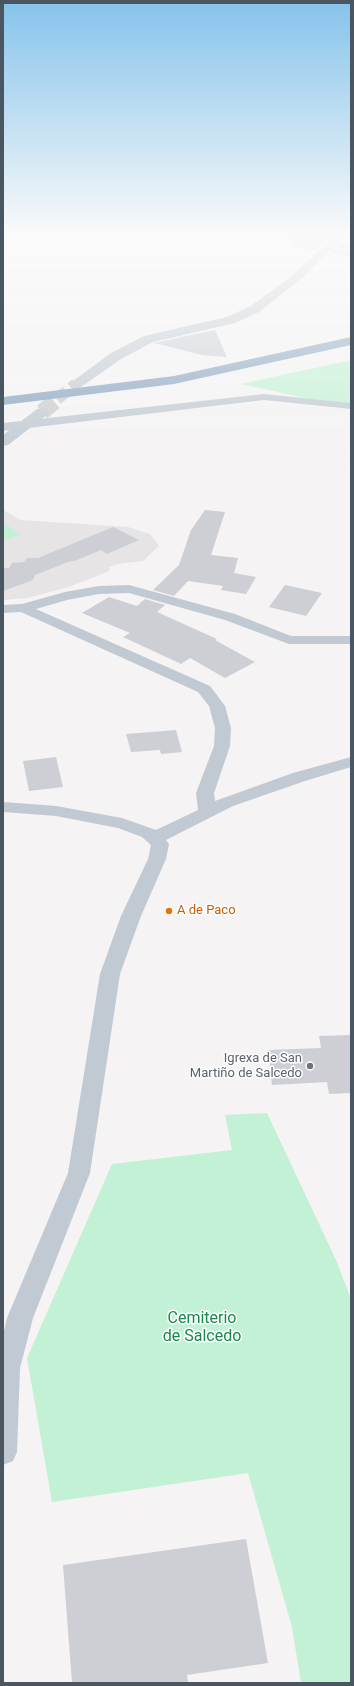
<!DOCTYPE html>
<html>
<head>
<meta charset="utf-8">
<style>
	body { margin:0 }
	#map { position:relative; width:354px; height:1686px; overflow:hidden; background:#f5f3f3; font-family:Roboto,sans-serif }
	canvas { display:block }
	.frame { position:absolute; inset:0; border:4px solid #4a5661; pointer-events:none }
</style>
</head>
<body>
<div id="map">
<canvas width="354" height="1686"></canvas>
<div class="frame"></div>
</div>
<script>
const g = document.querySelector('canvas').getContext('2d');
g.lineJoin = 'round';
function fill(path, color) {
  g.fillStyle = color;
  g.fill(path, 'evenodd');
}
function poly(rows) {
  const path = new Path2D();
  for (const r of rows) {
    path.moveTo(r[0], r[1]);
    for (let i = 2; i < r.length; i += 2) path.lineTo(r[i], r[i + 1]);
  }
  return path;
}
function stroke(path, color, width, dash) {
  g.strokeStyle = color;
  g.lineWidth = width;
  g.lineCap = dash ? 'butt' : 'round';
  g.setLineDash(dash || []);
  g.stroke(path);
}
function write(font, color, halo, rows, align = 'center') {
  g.font = font + ' Roboto,sans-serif';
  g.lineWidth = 3;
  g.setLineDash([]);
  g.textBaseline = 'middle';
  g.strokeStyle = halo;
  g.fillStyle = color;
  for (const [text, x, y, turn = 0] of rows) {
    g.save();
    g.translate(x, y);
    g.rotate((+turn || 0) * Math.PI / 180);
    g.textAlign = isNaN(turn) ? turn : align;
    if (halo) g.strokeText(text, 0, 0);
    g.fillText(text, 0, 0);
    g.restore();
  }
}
const education = poly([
	[3,510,21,520,128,527,150,534,159,546,143,561,117,564,109,567,109,571,69,587,27,598,3,600]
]);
const green = poly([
	[351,360,351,404,305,398,241,384],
	[3,523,21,534,3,541],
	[267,1113,336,1260,351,1299,351,1683,301,1683,292,1627,248,1473,52,1502,27,1358,112,1164,232,1150,225,1115]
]);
const building = poly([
	[291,233,297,233,331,236,316,251,289,246],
	[335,248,351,250,351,257,330,253],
	[215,330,227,357,202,355,154,343],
	[205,510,225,512,211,555,238,558,234,573,256,577,246,594,221,590,223,586,188,581,174,596,153,590,179,565,191,530],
	[113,527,139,540,107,554,101,550,77,560,68,562,35,575,33,580,3,591,3,568,9,568,12,563,24,562,27,558,38,558],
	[285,585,322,593,306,616,269,607],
	[109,597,137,606,145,599,165,605,157,612,217,639,215,640,255,662,225,678,190,658,181,664,123,637,130,633,82,613],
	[176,730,182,752,161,754,160,750,131,752,126,734],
	[56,757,63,787,29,791,23,761],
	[351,1035,351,1093,329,1094,327,1082,272,1085,268,1050,321,1048,319,1036],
	[246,1539,268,1663,187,1675,188,1683,72,1683,63,1565]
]);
const tertiaryTunnelFar1 = poly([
	[57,399,76,384]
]);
const tertiaryTunnel = poly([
	[42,412,59,398]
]);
const minor = poly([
	[333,241,351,243,351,249,330,246,329,244,333,241],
	[264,394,351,403,351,409,264,400,3,431,3,423,264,394],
	[129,585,235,614,291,636,351,636,351,644,289,644,225,620,129,593,99,594,67,600,36,609,210,686,225,706,231,728,230,746,214,793,215,801,293,773,351,757,351,767,305,781,233,806,166,840,169,844,166,859,141,916,120,974,90,1173,33,1318,20,1368,17,1452,13,1461,3,1465,3,1335,7,1318,68,1173,100,974,121,916,148,859,151,845,142,837,118,828,56,816,3,812,3,802,56,806,122,818,156,830,198,810,196,793,214,746,215,728,209,706,198,692,21,612,3,613,3,605,22,604,65,592,99,586,129,585]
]);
const tertiary = poly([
	[337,233,348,233,301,279,259,312,235,323,153,342,121,359,81,387,76,388,71,387,69,384,111,353,144,336,227,317,251,306,293,275,337,233],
	[42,408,47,409,49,412,47,415,8,445,3,446,3,435,37,409,42,408]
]);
const motorway = poly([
	[351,337,351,345,174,384,3,405,3,397,174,376,351,337]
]);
const markers = [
	[169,911,4,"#e8710a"],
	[310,1066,4,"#6b7280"]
];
const foodNames = [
	["A de Paco",177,911]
];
const worshipNames = [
	["Igrexa de San",302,1059],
	["Martiño de Salcedo",302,1074]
];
const nearParknames = [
	["Cemiterio",202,1319],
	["de Salcedo",202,1337]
];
fill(education, '#e6e4e5');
fill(green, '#c3f1d5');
fill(building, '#cdcfd5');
stroke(tertiaryTunnelFar1, '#caccce', 12, [12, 6]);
stroke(tertiaryTunnel, '#caccce', 16, [16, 8]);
fill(minor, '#c1cad2');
fill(tertiary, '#c1cad2');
fill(motorway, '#8ba5c1');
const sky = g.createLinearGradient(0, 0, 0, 469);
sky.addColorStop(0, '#85c3ea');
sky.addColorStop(0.5, '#fafafa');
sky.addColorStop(1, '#fafafa00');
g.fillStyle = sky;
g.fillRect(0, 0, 354, 469);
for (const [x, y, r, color] of markers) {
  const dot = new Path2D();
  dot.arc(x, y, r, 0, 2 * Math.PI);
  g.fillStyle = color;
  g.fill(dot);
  stroke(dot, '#fff', 1.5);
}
write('13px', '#c56008', '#fff', foodNames, 'left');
write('13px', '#5b616d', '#fff', worshipNames, 'right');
write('16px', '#17864f', '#fff', nearParknames);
</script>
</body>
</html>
